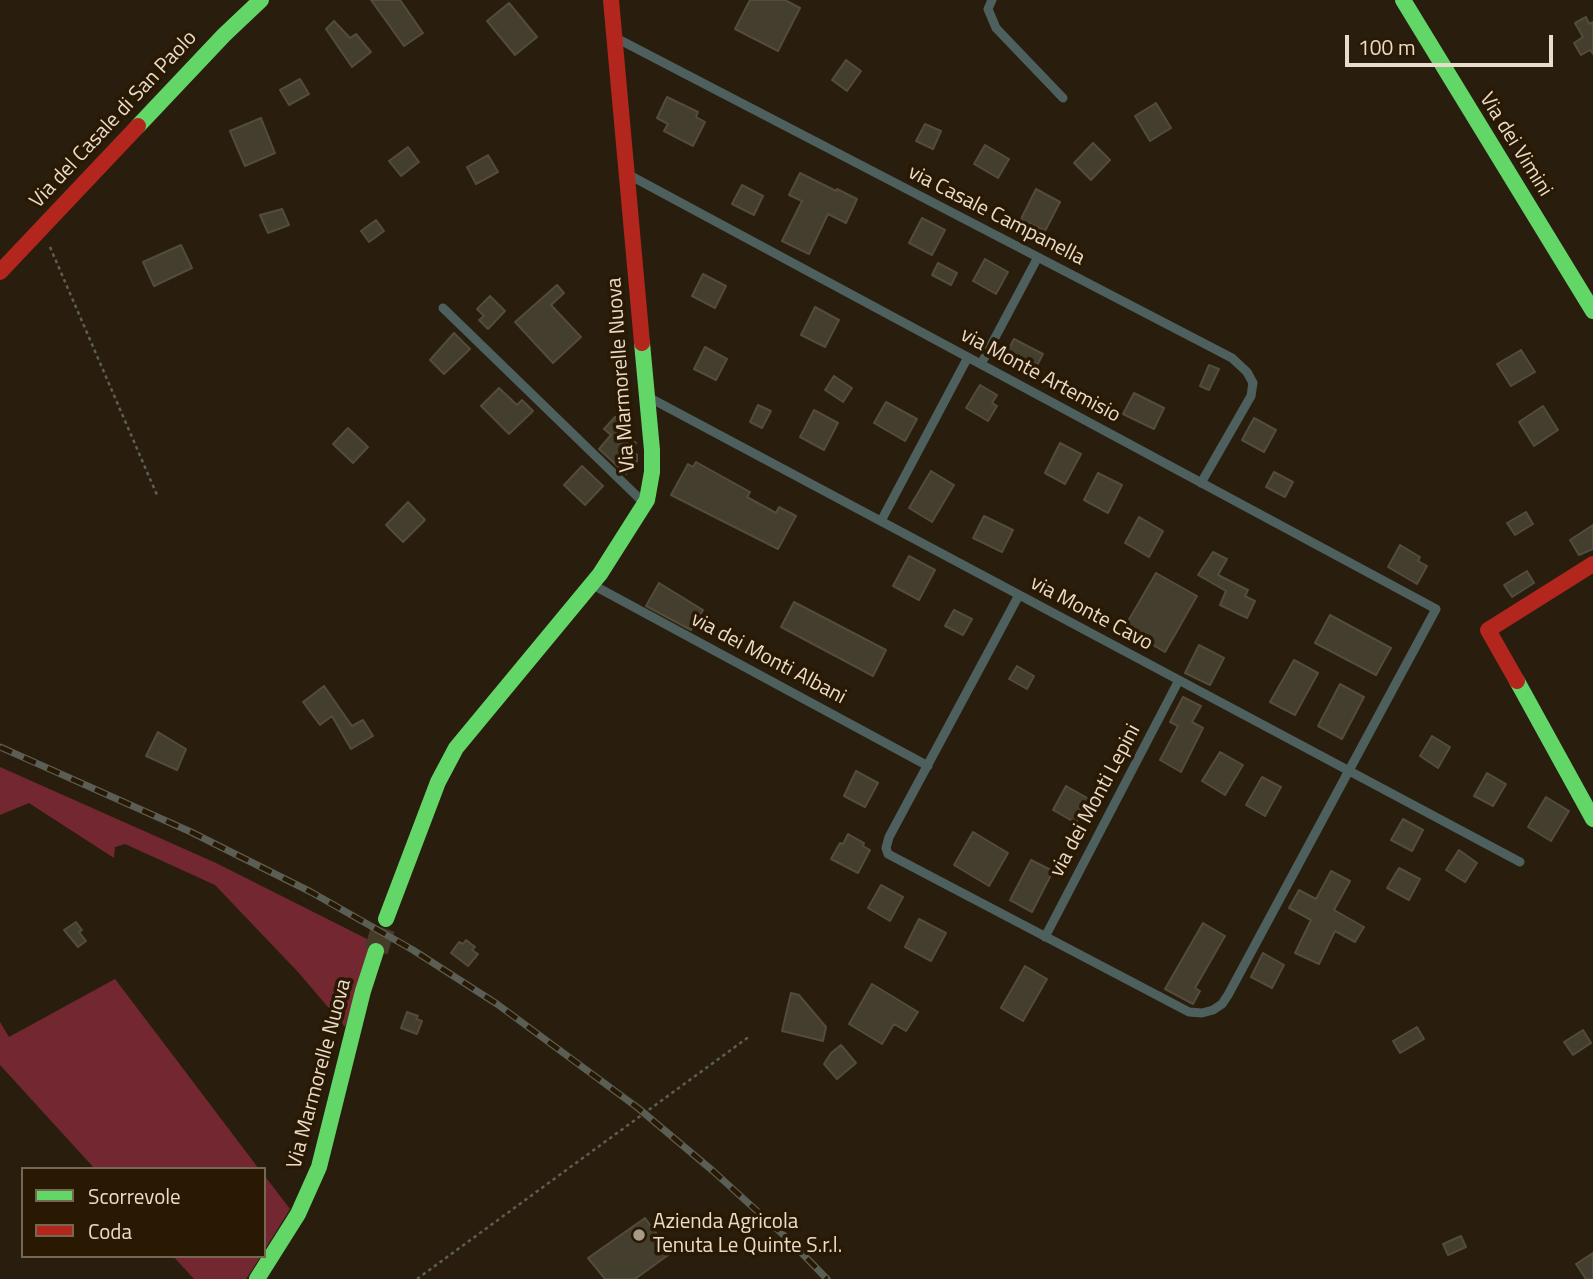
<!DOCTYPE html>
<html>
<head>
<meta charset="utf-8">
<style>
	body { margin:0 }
	#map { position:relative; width:1593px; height:1279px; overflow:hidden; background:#291e0d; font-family:"Titillium Web",sans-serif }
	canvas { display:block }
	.legend { position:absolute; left:21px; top:1167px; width:245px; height:91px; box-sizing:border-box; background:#291902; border:2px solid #766752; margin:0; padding:9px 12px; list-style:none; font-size:21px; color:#eadcca }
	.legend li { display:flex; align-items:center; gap:14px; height:35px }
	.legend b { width:35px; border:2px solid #766752 }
	.scale { position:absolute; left:1345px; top:35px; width:208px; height:32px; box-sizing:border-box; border:4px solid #eadcca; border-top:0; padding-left:9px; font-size:21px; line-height:24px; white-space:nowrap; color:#eadcca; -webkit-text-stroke:5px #291902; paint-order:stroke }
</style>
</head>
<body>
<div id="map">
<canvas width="1593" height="1279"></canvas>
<ul class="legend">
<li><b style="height:9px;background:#63d668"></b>Scorrevole</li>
<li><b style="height:9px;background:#b3261e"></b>Coda</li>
</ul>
<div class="scale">100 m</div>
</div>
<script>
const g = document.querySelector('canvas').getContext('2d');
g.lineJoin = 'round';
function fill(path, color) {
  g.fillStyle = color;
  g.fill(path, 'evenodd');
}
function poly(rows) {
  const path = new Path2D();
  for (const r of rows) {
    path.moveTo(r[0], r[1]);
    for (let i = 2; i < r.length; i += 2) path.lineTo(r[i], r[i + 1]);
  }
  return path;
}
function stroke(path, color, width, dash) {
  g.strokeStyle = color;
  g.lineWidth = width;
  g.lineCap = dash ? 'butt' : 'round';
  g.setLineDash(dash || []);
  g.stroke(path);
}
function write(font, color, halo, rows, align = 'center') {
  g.font = font + ' "Titillium Web",sans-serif';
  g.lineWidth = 7;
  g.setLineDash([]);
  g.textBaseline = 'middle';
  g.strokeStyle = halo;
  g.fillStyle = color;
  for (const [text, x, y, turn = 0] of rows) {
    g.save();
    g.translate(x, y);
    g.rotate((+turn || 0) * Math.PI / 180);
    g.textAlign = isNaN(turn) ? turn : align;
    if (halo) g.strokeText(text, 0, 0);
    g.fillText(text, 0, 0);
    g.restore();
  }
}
const green = poly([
	[0,767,216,863,373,942,345,1027,298,972,215,885,125,844,115,847,114,858,29,803,0,815],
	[115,979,175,1058,259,1169,95,1169,0,1065,0,1022,9,1037],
	[264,1175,290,1209,264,1251],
	[173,1256,261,1256,246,1279,194,1279]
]);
const building = poly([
	[371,0,400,0,423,33,404,46,371,0],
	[750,0,785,0,800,8,778,51,735,29,750,0],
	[509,3,537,37,515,55,487,21,509,3],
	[1586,17,1589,24,1593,22,1593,54,1590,50,1581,55,1574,43,1583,37,1575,23,1586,17],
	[334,21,350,38,356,34,371,52,352,67,326,29,334,21],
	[846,60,861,71,847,91,832,80,846,60],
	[300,79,309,94,289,105,280,90,300,79],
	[667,97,698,112,696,117,705,122,693,146,664,131,668,124,657,118,667,97],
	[1156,103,1171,128,1150,141,1135,116,1156,103],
	[261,118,275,153,245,166,230,131,261,118],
	[925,124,941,131,933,149,916,141,925,124],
	[1093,143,1110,160,1091,180,1074,163,1093,143],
	[985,145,1009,159,998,178,974,164,985,145],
	[408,147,419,162,401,176,389,161,408,147],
	[488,155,498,172,476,184,467,167,488,155],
	[800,173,836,191,837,189,857,199,846,223,828,214,809,254,782,241,802,201,789,195,800,173],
	[742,185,763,196,754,215,732,204,742,185],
	[1036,189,1060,202,1045,231,1021,219,1036,189],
	[282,209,289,225,268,233,260,215,282,209],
	[922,218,945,230,932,255,909,243,922,218],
	[376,220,384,231,369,242,361,231,376,220],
	[181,245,192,268,154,286,143,262,181,245],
	[985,259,1008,272,996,294,973,281,985,259],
	[938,263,957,273,951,285,932,275,938,263],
	[703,274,726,286,715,308,692,296,703,274],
	[557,285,564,293,551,305,581,337,553,363,515,322,557,285],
	[490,296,505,311,488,329,479,320,484,316,477,309,490,296],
	[815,307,839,320,825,347,801,335,815,307],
	[454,333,470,349,444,374,430,360,454,333],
	[1014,339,1043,354,1032,375,1003,360,1014,339],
	[705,347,727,359,716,380,694,369,705,347],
	[1521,350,1535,372,1511,386,1497,364,1521,350],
	[1209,365,1219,369,1209,390,1200,386,1209,365],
	[834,376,852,388,843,402,825,390,834,376],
	[980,385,997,395,992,403,997,406,988,421,966,408,980,385],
	[499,388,517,405,522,400,533,411,509,434,481,406,499,388],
	[1134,393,1164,408,1154,429,1123,414,1134,393],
	[886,402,917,419,905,441,874,423,886,402],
	[758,405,771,411,762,428,750,422,758,405],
	[1543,406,1558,430,1534,446,1519,422,1543,406],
	[814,410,838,423,824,450,800,437,814,410],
	[615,417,631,433,628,436,636,443,631,450,637,455,637,461,626,474,599,449,611,435,604,429,615,417],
	[1254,418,1276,430,1264,452,1242,440,1254,418],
	[348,428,368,447,353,463,333,444,348,428],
	[1060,443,1081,454,1065,484,1045,473,1060,443],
	[696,462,750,492,747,497,776,513,779,507,796,516,778,549,671,495,688,464,693,467,696,462],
	[582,466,603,486,585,505,564,485,582,466],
	[931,471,954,485,932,522,909,508,931,471],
	[1274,472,1293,482,1285,497,1266,487,1274,472],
	[1098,473,1122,485,1108,513,1084,500,1098,473],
	[408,502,425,520,403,542,386,525,408,502],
	[1526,512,1533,524,1515,535,1507,523,1526,512],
	[984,516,1013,530,1002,552,973,538,984,516],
	[1139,517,1163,531,1149,557,1125,543,1139,517],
	[1593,525,1593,549,1579,555,1570,540,1593,525],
	[1400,545,1420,557,1418,561,1427,566,1417,584,1388,567,1400,545],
	[1213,552,1227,559,1218,575,1248,590,1245,596,1255,601,1247,618,1220,605,1226,591,1198,575,1213,552],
	[909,556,935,570,919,600,893,586,909,556],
	[1527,571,1534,583,1512,597,1504,585,1527,571],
	[1156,573,1197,596,1165,652,1124,628,1156,573],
	[659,583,703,610,691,630,646,606,659,583],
	[794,602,886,650,873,676,781,627,794,602],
	[954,610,972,619,963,635,945,626,954,610],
	[1330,615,1391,648,1376,675,1315,643,1330,615],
	[1199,645,1224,658,1210,685,1185,673,1199,645],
	[1294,660,1318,673,1295,715,1270,702,1294,660],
	[1017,666,1034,676,1027,689,1009,679,1017,666],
	[1340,684,1364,697,1342,739,1318,726,1340,684],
	[324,686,352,726,363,720,373,736,351,749,332,716,320,725,303,702,324,686],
	[1183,697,1201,706,1192,722,1203,728,1181,772,1160,760,1178,726,1170,722,1183,697],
	[158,732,186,749,177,770,146,756,158,732],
	[1432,736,1450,747,1438,768,1420,756,1432,736],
	[1220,752,1243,765,1225,795,1202,781,1220,752],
	[856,771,878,783,865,807,844,796,856,771],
	[1487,773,1506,784,1493,806,1474,796,1487,773],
	[1262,777,1281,787,1265,816,1246,805,1262,777],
	[1066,786,1089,799,1076,823,1053,810,1066,786],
	[1546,797,1569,811,1551,841,1528,827,1546,797],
	[1403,819,1423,830,1412,851,1391,840,1403,819],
	[973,832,1008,853,989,886,954,865,973,832],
	[848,834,864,843,863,846,870,850,858,873,831,859,840,843,843,844,848,834],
	[1459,850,1477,863,1465,882,1446,870,1459,850],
	[1031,860,1053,871,1032,912,1010,900,1031,860],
	[1399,868,1420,879,1409,900,1387,888,1399,868],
	[1331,871,1350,881,1334,910,1364,927,1355,942,1335,931,1319,964,1295,953,1311,920,1289,908,1299,890,1316,899,1331,871],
	[881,885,903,897,890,921,868,908,881,885],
	[919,919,946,933,931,961,905,947,919,919],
	[76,922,82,930,79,932,86,941,78,947,64,930,76,922],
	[1203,923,1225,936,1195,988,1200,991,1193,1004,1165,989,1203,923],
	[466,940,475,947,472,950,478,954,468,966,451,953,459,942,463,944,466,940],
	[1263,953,1284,965,1272,988,1251,977,1263,953],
	[1025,966,1047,979,1023,1021,1001,1008,1025,966],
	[872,984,918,1012,906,1031,894,1024,882,1044,849,1024,872,984],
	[791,993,799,995,826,1027,823,1041,782,1031,791,993],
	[407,1012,418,1016,416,1019,422,1021,417,1034,401,1028,407,1012],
	[1417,1027,1424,1039,1400,1053,1393,1041,1417,1027],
	[1583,1030,1591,1043,1573,1055,1564,1042,1583,1030],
	[841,1045,856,1063,837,1079,824,1064,831,1053,841,1045],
	[645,1218,671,1253,635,1279,605,1279,588,1258,645,1218],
	[1461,1236,1466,1247,1448,1255,1443,1244,1461,1236],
	[1593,1253,1593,1279,1586,1279,1576,1264,1593,1253]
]);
const secondaryTunnel = poly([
	[376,951,386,919]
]);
const path = poly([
	[50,247,157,495],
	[417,1279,750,1036]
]);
const lane = poly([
	[992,0,988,9,996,28,1063,98],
	[618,39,1232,358,1247,372,1253,383,1251,396,1201,483],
	[631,176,1436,609,1228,995,1222,1004,1213,1010,1202,1013,1189,1012,888,854,886,848,889,837,1019,595],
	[443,308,642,501],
	[981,364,1038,257],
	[650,398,1520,862],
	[881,521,968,357],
	[593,585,928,766],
	[1045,937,1179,680]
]);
const fast = poly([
	[1403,0,1593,311],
	[138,126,224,35,261,0],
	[1517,681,1593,819],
	[386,919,438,782,456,748,600,574,647,500,652,472,652,450,642,343],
	[257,1279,298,1214,319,1167,363,991,376,951]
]);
const jam = poly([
	[611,0,642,343],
	[0,272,138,126],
	[1517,681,1488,630,1593,564]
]);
const rail = poly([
	[0,747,191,832,311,892,413,950,497,1004,638,1108,713,1171,790,1241,827,1279]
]);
const markers = [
	[639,1235,7,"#a69a88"]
];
const streetNames = [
	["Via del Casale di San Paolo",114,120,-47],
	["Via dei Vimini",1515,145,58],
	["via Casale Campanella",996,216,27],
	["Via Marmorelle Nuova",622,375,-94],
	["via Monte Artemisio",1040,376,28],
	["via Monte Cavo",1091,614,28],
	["via dei Monti Albani",768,659,28],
	["via dei Monti Lepini",1096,801,-62],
	["Via Marmorelle Nuova",320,1074,-75]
];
const poiNames = [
	["Azienda Agricola",653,1223],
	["Tenuta Le Quinte S.r.l.",653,1247]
];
fill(green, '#732831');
fill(building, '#443e2e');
stroke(building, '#534b3c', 2);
stroke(secondaryTunnel, '#463a29', 24, [24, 12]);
stroke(path, '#5b5f58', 2.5, [3.5, 3.5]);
stroke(lane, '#4e605e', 9);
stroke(fast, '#63d668', 16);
stroke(jam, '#b3261e', 16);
stroke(rail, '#5b5e54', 7);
stroke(rail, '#291902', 4.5, [13]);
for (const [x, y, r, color] of markers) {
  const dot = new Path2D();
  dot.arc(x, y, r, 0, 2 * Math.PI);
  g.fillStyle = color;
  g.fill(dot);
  stroke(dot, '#291902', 2.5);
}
write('21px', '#eadcca', '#291902', streetNames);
write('21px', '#eadcca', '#291902', poiNames, 'left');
</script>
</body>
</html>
